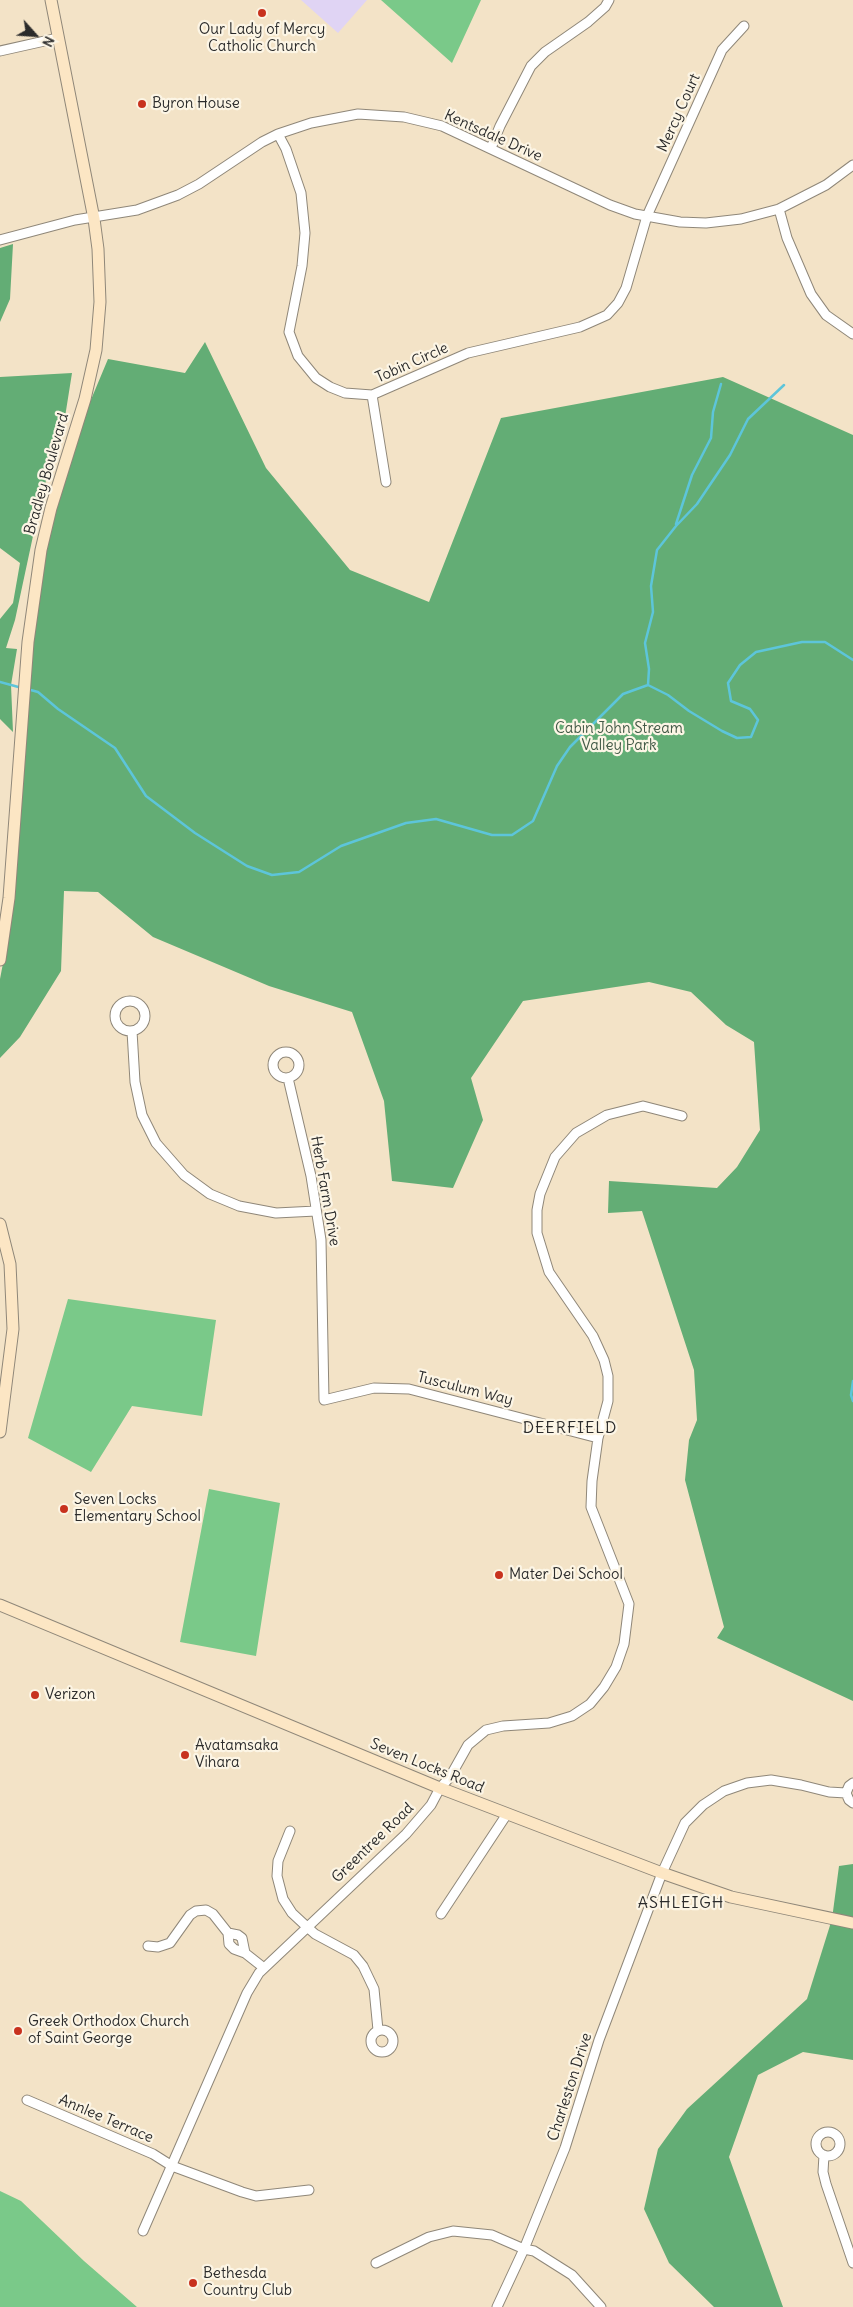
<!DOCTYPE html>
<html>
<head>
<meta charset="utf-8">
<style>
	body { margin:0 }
	#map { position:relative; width:853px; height:2307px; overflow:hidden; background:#f3e3c7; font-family:Delius,sans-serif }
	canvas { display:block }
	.north { position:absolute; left:10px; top:10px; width:50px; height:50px; -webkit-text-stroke:4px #fcf5e5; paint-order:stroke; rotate:116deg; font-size:14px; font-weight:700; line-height:20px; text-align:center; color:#2b2b2b }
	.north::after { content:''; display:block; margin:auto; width:18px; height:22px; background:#2b2b2b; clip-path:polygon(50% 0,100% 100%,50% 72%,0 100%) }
</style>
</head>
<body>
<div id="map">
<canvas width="853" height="2307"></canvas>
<div class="north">N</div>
</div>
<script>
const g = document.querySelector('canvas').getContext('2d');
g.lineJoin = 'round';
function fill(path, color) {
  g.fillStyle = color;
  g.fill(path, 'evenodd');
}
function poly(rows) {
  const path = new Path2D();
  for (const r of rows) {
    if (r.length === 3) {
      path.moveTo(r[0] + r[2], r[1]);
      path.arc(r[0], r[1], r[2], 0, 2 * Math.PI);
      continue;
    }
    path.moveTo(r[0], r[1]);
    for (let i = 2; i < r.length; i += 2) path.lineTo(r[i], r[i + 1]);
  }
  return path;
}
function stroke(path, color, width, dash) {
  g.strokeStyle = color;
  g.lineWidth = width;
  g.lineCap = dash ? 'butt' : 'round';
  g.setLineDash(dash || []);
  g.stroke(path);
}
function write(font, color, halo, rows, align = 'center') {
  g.font = font + ' Delius,sans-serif';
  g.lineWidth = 4.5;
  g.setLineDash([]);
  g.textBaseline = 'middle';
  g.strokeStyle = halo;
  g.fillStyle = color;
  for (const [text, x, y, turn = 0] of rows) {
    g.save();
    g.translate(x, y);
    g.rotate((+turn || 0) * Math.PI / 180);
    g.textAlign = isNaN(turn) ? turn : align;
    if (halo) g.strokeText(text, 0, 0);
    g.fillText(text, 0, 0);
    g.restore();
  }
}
const built = poly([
	[301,0,367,0,338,33]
]);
const green = poly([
	[381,0,481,0,452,63],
	[68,1299,216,1320,202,1416,132,1406,91,1472,28,1438],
	[209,1489,280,1503,256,1656,180,1642],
	[0,2191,21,2201,84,2261,137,2307,0,2307]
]);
const forest = poly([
	[13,244,10,299,0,322,0,248],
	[205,342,266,468,350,570,429,602,501,418,723,377,853,435,853,1701,717,1638,724,1627,685,1480,689,1440,697,1420,694,1370,642,1211,608,1213,609,1181,717,1188,737,1167,760,1130,754,1042,726,1025,691,992,649,982,523,1001,471,1078,483,1120,453,1188,392,1181,384,1101,352,1012,269,986,153,937,98,892,64,891,61,971,20,1037,0,1058,0,979,8,937,41,550,67,457,108,359,185,373],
	[72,373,65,417,42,494,15,620,6,648,17,649,11,685,13,732,0,719,0,619,13,603,20,563,0,548,0,377],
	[853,1864,853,2060,803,2052,758,2075,729,2157,783,2307,714,2307,669,2263,644,2209,658,2149,687,2109,807,1999,832,1919,839,1866]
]);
const stream = poly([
	[676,524,692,475,711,438,713,412,721,384],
	[0,682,22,688],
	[648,685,649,669,645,643,653,612,651,586,657,550,676,526,697,504,730,455,748,419,784,385],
	[27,689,38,692,58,709,115,748,146,796,195,833,247,866,272,875,299,872,341,846,406,823,436,819,492,835,512,835,533,821,557,766,570,747,623,694,648,685,668,695,689,711,722,731,737,738,751,737,758,720,750,709,731,701,728,683,740,665,756,652,802,642,825,642,853,660],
	[853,1381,851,1395,853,1401]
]);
const street = poly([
	[0,51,58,38],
	[278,134,286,149,301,193,305,233,302,266,289,332,298,356,316,378,330,387,345,393,372,395,468,353,580,327,607,315,618,303,626,288,647,216,722,50,744,26],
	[491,148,500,126,531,66,545,52,588,22,605,7,609,0],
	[779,209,787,238,811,294,826,315,853,334],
	[0,240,75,220,137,210,178,195,199,184,262,142,278,134,311,123,358,114,404,117,442,126,610,205,635,214,680,222,706,223,741,219,779,209,826,185,853,165],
	[372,395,386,482],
	[130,1016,15],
	[132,1031,135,1082,142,1115,156,1143,184,1175,210,1194,239,1206,276,1213,316,1211],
	[286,1065,13],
	[288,1078,311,1176,321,1240,324,1400,374,1388,409,1389,598,1438],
	[853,1783,849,1786,846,1793,849,1800,853,1803],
	[290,1831,278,1861,277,1876,283,1899,292,1913,306,1926,315,1934,354,1955,363,1966,374,1989,378,2030],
	[441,1914,507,1814],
	[228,1933,238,1935,242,1938,245,1953],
	[148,1946,158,1947,170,1943,190,1915,196,1911,206,1910,213,1914,228,1933,229,1944,234,1949,245,1953,264,1968],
	[382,2041,11],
	[27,2100,153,2154,172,2166,242,2192,256,2196,309,2190],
	[828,2144,12],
	[824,2155,823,2172,826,2184,853,2263],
	[143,2231,247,1993,259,1973,406,1834,431,1805,440,1788,450,1777,468,1745,486,1730,503,1726,549,1723,572,1716,590,1704,604,1687,616,1667,624,1644,629,1604,591,1507,592,1481,598,1438,608,1401,608,1376,604,1360,593,1336,549,1272,537,1233,537,1210,540,1194,555,1157,576,1133,607,1115,643,1106,682,1116],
	[376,2263,429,2237,453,2231,492,2235,524,2249,534,2251,572,2275,601,2307],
	[497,2307,524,2249,565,2148,599,2040,662,1873,685,1823,703,1805,724,1791,747,1783,771,1780,801,1785,829,1792,846,1793]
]);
const secondary = poly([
	[0,960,9,898,28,642,41,550,51,508,85,399,96,350,100,302,98,249,94,219,51,0],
	[0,1224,10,1264,13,1329,0,1432],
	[0,1605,440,1788,662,1873,731,1897,853,1923]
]);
const markers = [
	[262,13,5,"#c8321e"],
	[142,104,5,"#c8321e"],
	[64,1509,5,"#c8321e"],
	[499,1575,5,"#c8321e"],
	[35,1695,5,"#c8321e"],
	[185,1755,5,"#c8321e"],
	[18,2031,5,"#c8321e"],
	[193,2283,5,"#c8321e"]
];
const poiNames = [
	["Our Lady of Mercy",262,30,"center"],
	["Catholic Church",262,47,"center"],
	["Byron House",152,104],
	["Seven Locks",74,1500],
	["Elementary School",74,1517],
	["Mater Dei School",509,1575],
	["Verizon",45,1695],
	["Avatamsaka",195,1746],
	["Vihara",195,1763],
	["Greek Orthodox Church",28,2022],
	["of Saint George",28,2039],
	["Bethesda",203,2274],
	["Country Club",203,2291]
];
const streetNames = [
	["Mercy Court",679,113,-66],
	["Kentsdale Drive",493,136,24],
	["Tobin Circle",412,363,-24],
	["Bradley Boulevard",47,474,-74],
	["Herb Farm Drive",325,1191,80],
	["Tusculum Way",465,1389,14],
	["Seven Locks Road",427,1766,22],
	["Greentree Road",373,1843,-44],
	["Charleston Drive",570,2087,-72],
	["Annlee Terrace",106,2119,23]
];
const parkNames = [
	["Cabin John Stream",619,729],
	["Valley Park",619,746]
];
const neighbourhoodNames = [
	["DEERFIELD",570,1428],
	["ASHLEIGH",681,1903]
];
fill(built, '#e0d4f4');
fill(green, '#7ac989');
fill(forest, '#63ad75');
stroke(stream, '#5dc5da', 2.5);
stroke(street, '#8f8779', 11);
stroke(secondary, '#8f8779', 13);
stroke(street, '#fff', 9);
stroke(secondary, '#fce6c4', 11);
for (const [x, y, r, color] of markers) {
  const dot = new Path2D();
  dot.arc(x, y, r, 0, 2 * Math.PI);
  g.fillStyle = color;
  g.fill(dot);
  stroke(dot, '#fcf5e5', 2);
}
write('15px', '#2b2b2b', '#fcf5e5', poiNames, 'left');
write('15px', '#2b2b2b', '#fcf5e5', streetNames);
write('15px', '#435a47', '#fcf5e5', parkNames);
g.letterSpacing = '1px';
write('16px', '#2b2b2b', '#fcf5e5', neighbourhoodNames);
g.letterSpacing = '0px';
</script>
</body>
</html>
